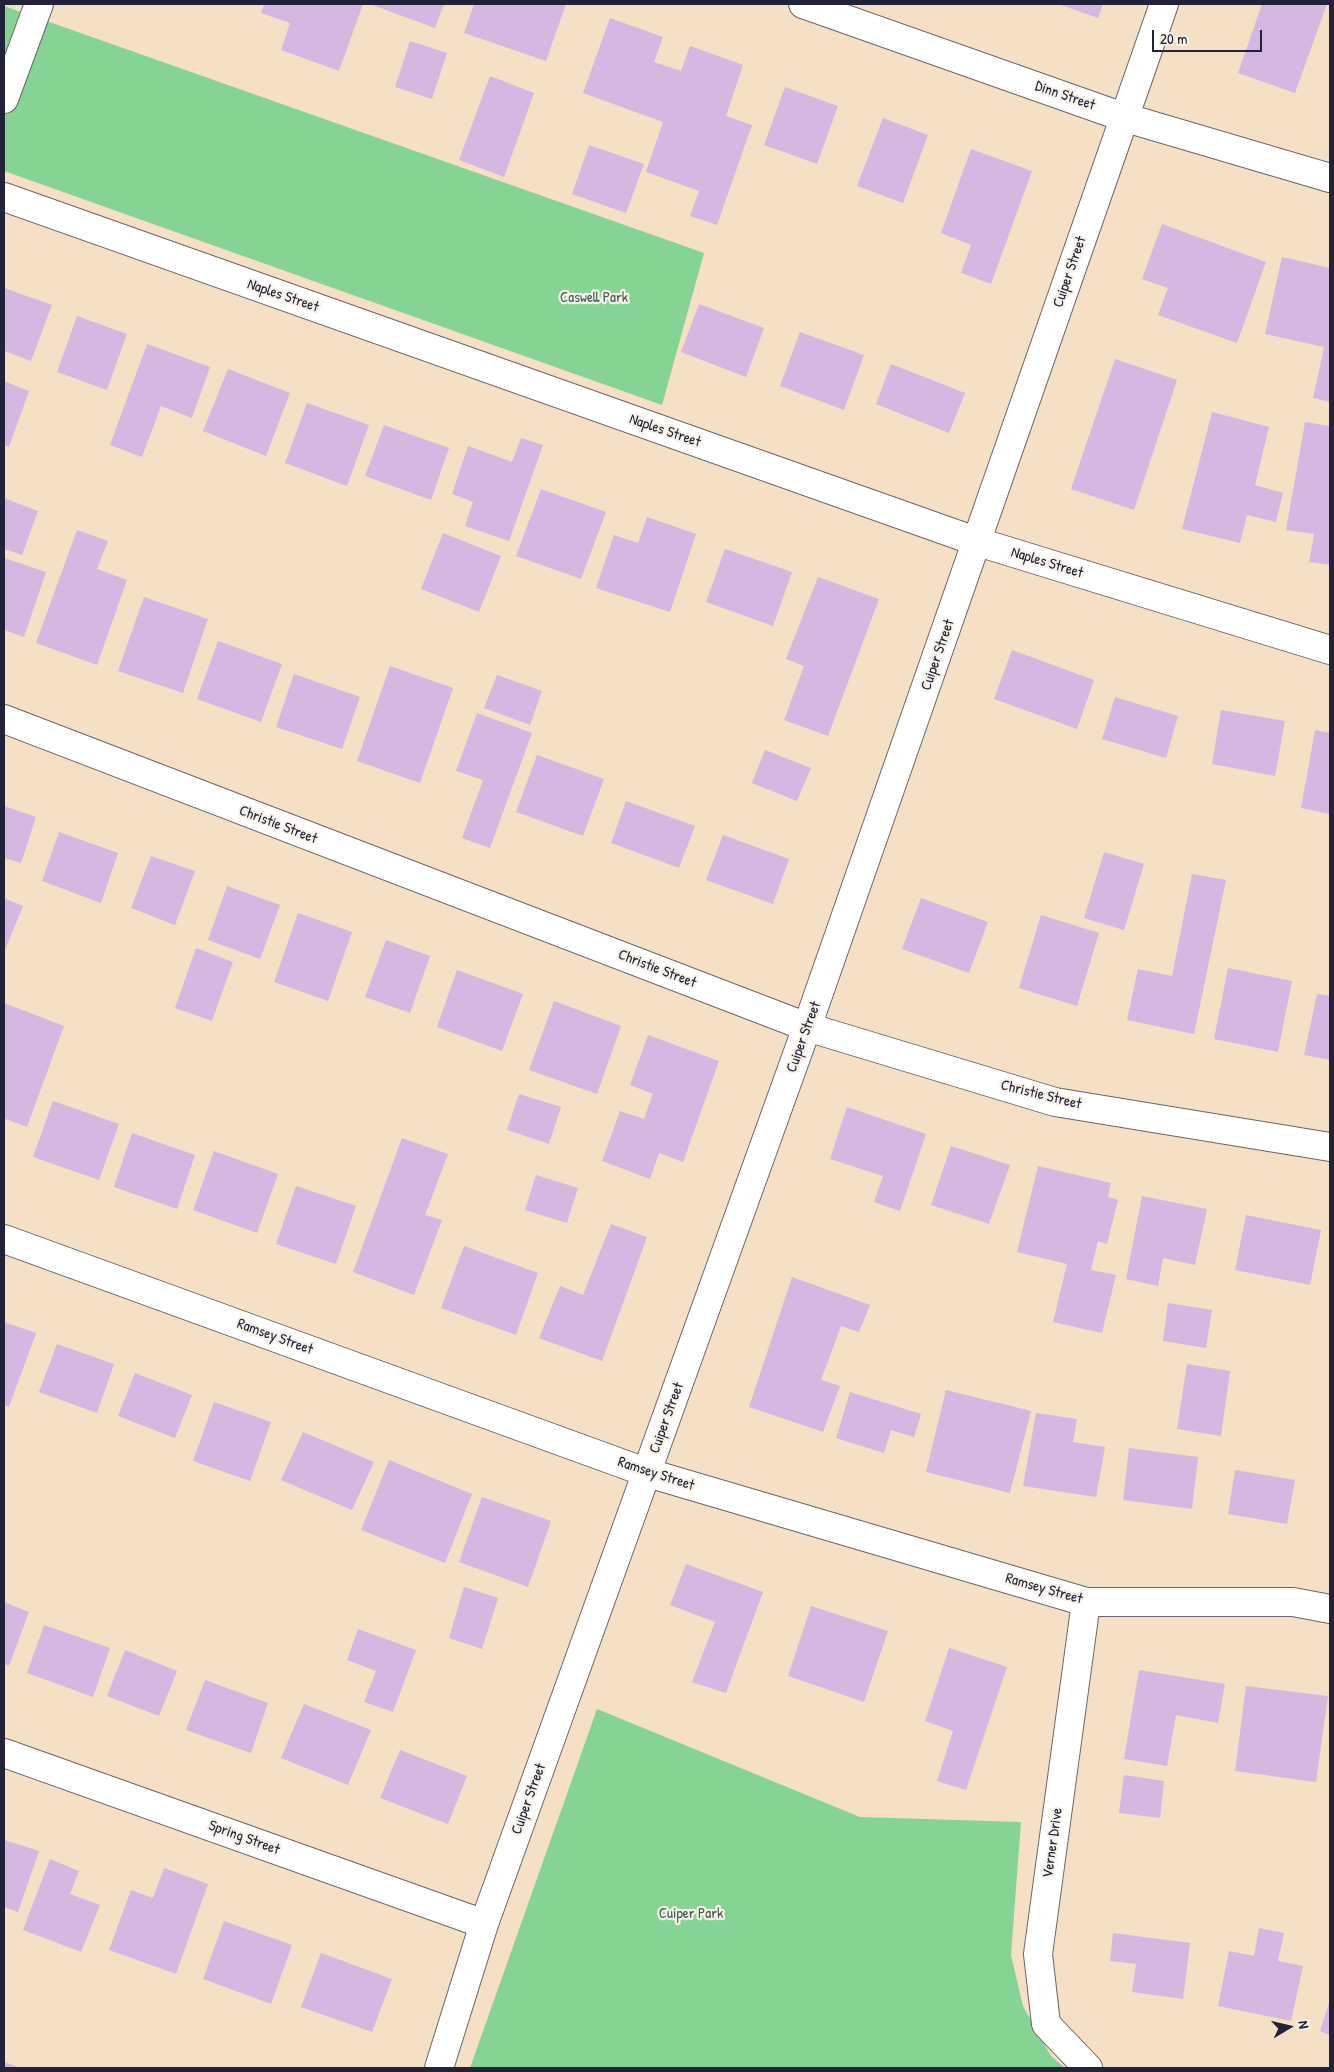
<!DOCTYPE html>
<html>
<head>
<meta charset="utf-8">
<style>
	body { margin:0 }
	#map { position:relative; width:1334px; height:2072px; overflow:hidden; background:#f5dfc5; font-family:"Patrick Hand",sans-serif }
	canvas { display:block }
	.frame { position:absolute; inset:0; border:5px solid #22223b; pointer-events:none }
	.north { position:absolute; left:1264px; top:2002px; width:50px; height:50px; -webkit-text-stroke:4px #f7f3e8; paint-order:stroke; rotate:81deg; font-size:14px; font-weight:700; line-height:20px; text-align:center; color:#22223b }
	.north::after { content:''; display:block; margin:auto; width:18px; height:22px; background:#22223b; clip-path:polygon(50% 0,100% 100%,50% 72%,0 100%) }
	.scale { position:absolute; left:1152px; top:30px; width:110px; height:22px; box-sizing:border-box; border:2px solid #22223b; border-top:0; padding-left:6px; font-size:15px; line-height:18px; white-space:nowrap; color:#22223b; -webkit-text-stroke:4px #f7f3e8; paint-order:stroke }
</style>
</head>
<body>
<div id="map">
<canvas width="1334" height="2072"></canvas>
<div class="frame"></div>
<div class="north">N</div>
<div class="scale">20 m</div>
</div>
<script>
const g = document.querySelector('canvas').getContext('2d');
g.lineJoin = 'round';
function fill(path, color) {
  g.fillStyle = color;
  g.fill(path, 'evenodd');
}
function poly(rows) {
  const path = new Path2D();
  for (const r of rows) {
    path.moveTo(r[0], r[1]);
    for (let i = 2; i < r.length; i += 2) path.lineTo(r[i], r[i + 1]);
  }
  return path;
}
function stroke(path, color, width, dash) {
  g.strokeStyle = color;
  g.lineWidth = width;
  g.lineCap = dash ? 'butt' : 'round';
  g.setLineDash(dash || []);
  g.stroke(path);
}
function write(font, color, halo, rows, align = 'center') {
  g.font = font + ' "Patrick Hand",sans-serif';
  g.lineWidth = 4.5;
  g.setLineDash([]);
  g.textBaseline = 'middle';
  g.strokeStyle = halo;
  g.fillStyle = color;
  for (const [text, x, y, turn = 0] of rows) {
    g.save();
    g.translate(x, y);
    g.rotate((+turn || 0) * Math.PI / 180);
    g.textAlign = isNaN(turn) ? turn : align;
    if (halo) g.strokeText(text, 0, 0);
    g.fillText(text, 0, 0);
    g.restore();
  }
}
const green = poly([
	[4,6,704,253,662,405,4,171],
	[597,1709,860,1817,1021,1822,1011,1955,1023,2006,1051,2056,1065,2068,470,2068]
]);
const building = poly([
	[264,4,363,4,339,71,281,50,290,23,261,13],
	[372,4,444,4,435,28,372,5],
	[474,4,566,4,546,61,464,33],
	[1058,4,1103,4,1098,18],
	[1262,4,1327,4,1295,93,1238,73],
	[610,18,663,37,654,62,681,71,690,46,743,65,726,116,752,125,717,225,690,216,699,191,646,172,663,122,583,93],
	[410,41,447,53,432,99,395,87],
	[490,76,534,93,504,177,459,160],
	[785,87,838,106,817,164,764,145],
	[883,118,928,135,903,203,857,186],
	[589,145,644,164,626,213,572,194],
	[971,149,1032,171,991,284,961,273,971,245,941,233],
	[1162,224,1266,262,1237,343,1158,315,1168,288,1142,279],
	[1282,257,1330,268,1330,402,1313,398,1324,347,1265,334],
	[4,288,52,305,31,361,4,351],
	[699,304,764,328,746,377,681,352],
	[77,316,127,334,107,390,57,372],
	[800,332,864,355,844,410,780,386],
	[147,344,210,367,192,418,161,406,142,457,110,445],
	[1115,359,1177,380,1134,510,1071,489],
	[891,364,965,393,949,433,876,404],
	[228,369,290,393,266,456,203,431],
	[4,381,29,391,9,447,4,445],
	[307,403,369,425,347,486,285,463],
	[1212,412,1269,427,1255,485,1283,493,1276,522,1247,515,1240,543,1182,529],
	[1305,422,1330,426,1330,565,1309,562,1314,534,1286,530],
	[384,425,449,448,431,500,365,476],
	[521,438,543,445,509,541,465,526,473,502,452,494,468,446,512,462],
	[541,489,606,512,581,579,516,556],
	[4,498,38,511,22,555,4,549],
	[647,517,696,534,670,612,596,588,614,535,638,543],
	[77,530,108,541,97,569,127,580,97,665,36,643],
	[443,533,501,556,479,612,421,589],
	[725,549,792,572,773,626,706,602],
	[4,558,46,572,24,637,4,630],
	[818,577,879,599,828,736,784,720,804,666,786,659],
	[144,597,208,619,183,693,118,671],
	[218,641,282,664,261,722,197,699],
	[1012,650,1094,680,1077,729,994,699],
	[390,666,453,688,420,783,357,761],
	[294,674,360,697,342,749,276,727],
	[497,675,542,691,530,725,484,708],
	[1115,697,1178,716,1166,758,1102,739],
	[1221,710,1285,721,1275,776,1212,764],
	[477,713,532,733,490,848,462,838,483,780,456,771],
	[1315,730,1330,733,1330,814,1301,808],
	[765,750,811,768,797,801,752,783],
	[537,755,604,779,583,836,516,812],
	[626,801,695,826,679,868,611,843],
	[4,806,36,817,21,863,4,858],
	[59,832,118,853,101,903,42,881],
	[723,835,789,859,773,904,706,880],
	[1104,852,1144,864,1124,930,1084,918],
	[151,856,195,871,175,925,131,908],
	[1192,874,1226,880,1194,1034,1127,1020,1138,969,1172,976],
	[227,886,280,905,260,959,208,940],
	[4,898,23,906,5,950,4,950],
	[921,898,988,922,969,973,902,949],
	[298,913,352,932,328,1001,274,982],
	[1041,915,1099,933,1077,1006,1019,988],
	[386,940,430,956,410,1013,365,997],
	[196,948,233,962,212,1021,175,1008],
	[1228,968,1292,981,1278,1052,1214,1039],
	[457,970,523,994,502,1051,437,1027],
	[1317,994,1330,996,1330,1060,1304,1055],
	[554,1001,621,1026,597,1094,529,1070],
	[4,1003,64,1026,27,1127,6,1119,4,1124],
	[648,1035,719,1061,683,1162,659,1153,650,1179,602,1161,620,1111,644,1119,653,1094,630,1085],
	[519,1094,561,1107,549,1144,507,1130],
	[53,1101,119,1124,99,1180,33,1157],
	[847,1107,926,1134,900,1211,874,1202,883,1176,830,1159],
	[132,1133,195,1155,177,1209,114,1187],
	[402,1138,448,1154,425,1215,442,1220,414,1295,353,1272],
	[951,1146,1010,1165,989,1224,931,1205],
	[214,1151,278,1174,257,1233,193,1210],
	[1038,1166,1111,1183,1108,1197,1118,1200,1107,1244,1098,1241,1091,1270,1116,1275,1102,1333,1053,1322,1067,1264,1017,1252],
	[536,1175,578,1188,567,1223,525,1210],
	[296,1186,356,1206,336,1264,276,1244],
	[1142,1196,1207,1209,1195,1265,1163,1258,1158,1286,1126,1279],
	[1246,1215,1321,1230,1310,1285,1235,1270],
	[611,1224,647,1237,602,1361,539,1338,560,1286,583,1295],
	[464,1246,538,1273,516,1335,441,1308],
	[792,1277,870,1305,859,1332,841,1326,821,1380,840,1386,823,1432,749,1407],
	[1168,1303,1212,1310,1206,1348,1163,1341],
	[4,1322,36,1333,9,1407,4,1405],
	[57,1344,114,1364,97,1413,39,1392],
	[1187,1364,1230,1371,1221,1436,1177,1429],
	[135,1373,192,1395,175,1438,118,1416],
	[946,1390,1031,1411,1010,1493,926,1472],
	[850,1392,921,1414,914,1437,891,1430,884,1453,836,1438],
	[214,1402,271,1422,250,1481,193,1461],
	[1036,1413,1077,1419,1073,1442,1105,1447,1096,1497,1023,1486],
	[303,1432,374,1462,352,1510,281,1480],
	[1129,1448,1198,1457,1192,1509,1123,1500],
	[389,1460,472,1494,445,1563,361,1530],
	[1235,1470,1295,1480,1287,1524,1228,1514],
	[482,1497,551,1521,528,1587,459,1562],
	[686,1564,763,1592,726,1693,692,1682,715,1622,670,1605],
	[464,1587,498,1598,482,1649,449,1638],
	[4,1602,29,1612,9,1666,4,1664],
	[811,1606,888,1631,864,1702,788,1676],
	[44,1625,110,1648,93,1697,27,1673],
	[358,1629,416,1650,393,1712,364,1702,376,1671,347,1660],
	[949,1648,1007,1667,966,1790,937,1781,953,1731,925,1721],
	[125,1650,177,1671,159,1716,107,1696],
	[1139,1670,1225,1684,1218,1723,1176,1715,1167,1766,1124,1759],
	[205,1680,268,1703,251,1753,186,1730],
	[1246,1686,1328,1696,1316,1782,1235,1771],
	[304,1704,371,1730,348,1785,281,1758],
	[400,1750,467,1776,448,1824,380,1798],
	[1124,1775,1164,1781,1160,1818,1119,1813],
	[4,1840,39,1851,18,1912,4,1907],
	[50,1859,79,1871,70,1894,100,1905,81,1952,23,1930],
	[164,1868,208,1884,176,1974,109,1950,131,1890,153,1898],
	[224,1921,292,1945,271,2004,203,1979],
	[1259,1928,1284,1933,1278,1961,1303,1966,1291,2021,1218,2006,1229,1951,1254,1956],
	[1113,1933,1190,1943,1183,1999,1132,1992,1136,1964,1110,1961],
	[321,1953,392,1979,372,2032,301,2007],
	[1330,2000,1330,2035,1320,2031],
	[4,2062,21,2068,4,2068]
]);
const minor = poly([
	[803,4,1123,117,1330,178],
	[4,99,39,4],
	[4,197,978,542,1330,650],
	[4,719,807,1027,1055,1102,1330,1147],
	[4,1239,648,1473,1086,1602,1293,1602,1330,1609],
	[1086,1602,1038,1954,1046,2024,1088,2068],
	[4,1753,484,1924],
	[439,2068,484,1924,807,1027,1164,4]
]);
const streetNames = [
	["Dinn Street",1065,96,19],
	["Cuiper Street",1070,272,-71],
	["Naples Street",283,296,19],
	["Naples Street",665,431,19],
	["Naples Street",1047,563,17],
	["Cuiper Street",938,655,-71],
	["Christie Street",278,825,21],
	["Christie Street",657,969,21],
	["Cuiper Street",804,1037,-70],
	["Christie Street",1041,1095,14],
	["Ramsey Street",275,1337,20],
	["Cuiper Street",667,1418,-70],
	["Ramsey Street",656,1474,18],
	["Ramsey Street",1044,1589,16],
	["Cuiper Street",529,1799,-70],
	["Spring Street",244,1838,20],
	["Verner Drive",1053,1843,-82]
];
const parkNames = [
	["Caswell Park",594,298],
	["Cuiper Park",691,1914]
];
fill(green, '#85d493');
fill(building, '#d6b7e1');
stroke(minor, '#6c646b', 30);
stroke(minor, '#fff', 28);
write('15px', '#22223b', '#f7f3e8', streetNames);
write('15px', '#405755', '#f7f3e8', parkNames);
</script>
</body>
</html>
